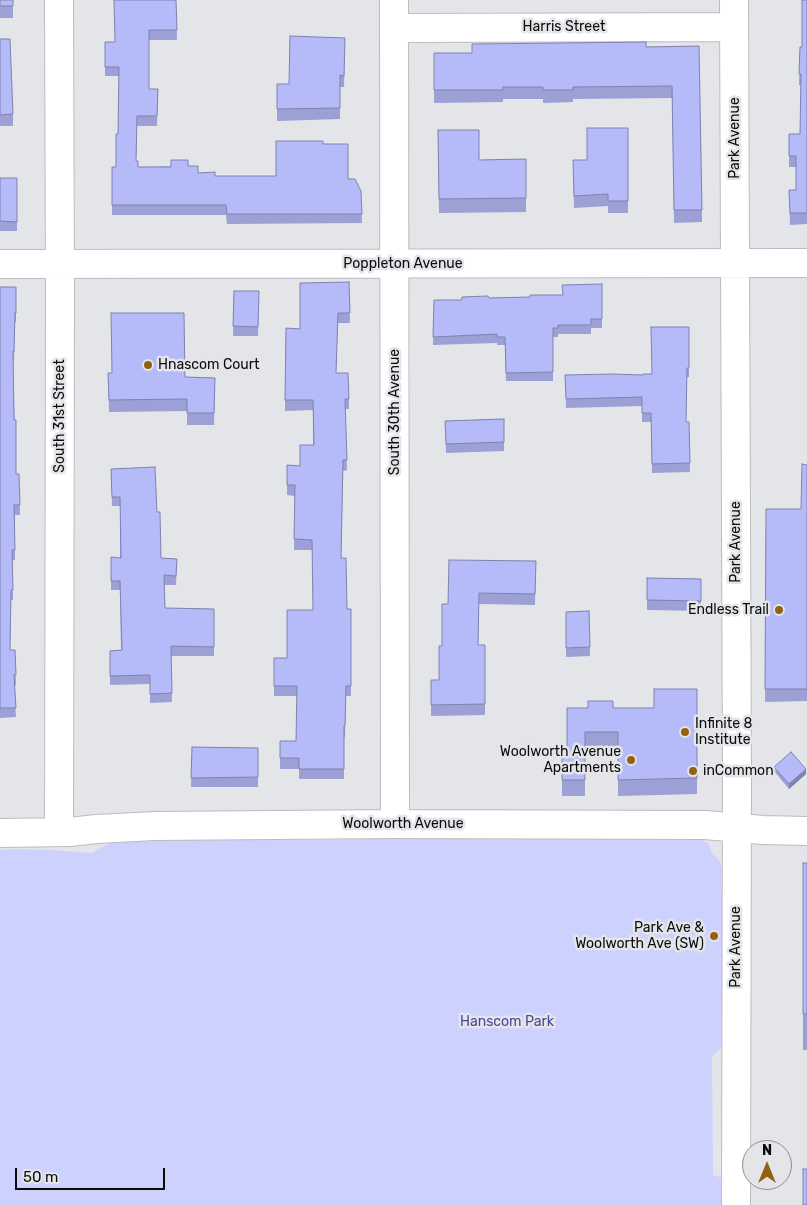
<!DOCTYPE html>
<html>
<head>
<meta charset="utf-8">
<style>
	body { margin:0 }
	#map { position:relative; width:807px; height:1205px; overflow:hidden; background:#e4e5e9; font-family:Rubik,sans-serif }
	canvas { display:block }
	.north { position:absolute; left:742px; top:1140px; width:50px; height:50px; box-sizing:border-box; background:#e4e5e9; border:1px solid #8e8e91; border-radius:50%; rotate:0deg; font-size:14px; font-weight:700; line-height:20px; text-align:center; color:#0c0c0d }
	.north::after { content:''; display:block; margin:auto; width:18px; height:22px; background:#936113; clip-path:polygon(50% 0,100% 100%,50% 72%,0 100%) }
	.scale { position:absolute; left:15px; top:1168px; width:150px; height:22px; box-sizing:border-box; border:2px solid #0c0c0d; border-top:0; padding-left:6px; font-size:15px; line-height:18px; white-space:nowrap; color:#0c0c0d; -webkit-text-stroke:4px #e4e5e9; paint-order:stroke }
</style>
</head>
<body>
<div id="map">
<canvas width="807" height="1205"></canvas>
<div class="north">N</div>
<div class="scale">50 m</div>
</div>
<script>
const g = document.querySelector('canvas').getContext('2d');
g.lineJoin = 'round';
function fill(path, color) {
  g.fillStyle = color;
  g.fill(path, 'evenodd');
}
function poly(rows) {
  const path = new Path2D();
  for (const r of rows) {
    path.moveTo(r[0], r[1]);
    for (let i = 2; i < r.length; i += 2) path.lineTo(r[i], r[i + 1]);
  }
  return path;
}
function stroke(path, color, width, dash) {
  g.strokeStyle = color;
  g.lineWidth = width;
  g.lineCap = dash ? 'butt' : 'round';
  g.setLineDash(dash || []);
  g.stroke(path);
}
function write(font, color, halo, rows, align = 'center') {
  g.font = font + ' Rubik,sans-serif';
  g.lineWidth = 5;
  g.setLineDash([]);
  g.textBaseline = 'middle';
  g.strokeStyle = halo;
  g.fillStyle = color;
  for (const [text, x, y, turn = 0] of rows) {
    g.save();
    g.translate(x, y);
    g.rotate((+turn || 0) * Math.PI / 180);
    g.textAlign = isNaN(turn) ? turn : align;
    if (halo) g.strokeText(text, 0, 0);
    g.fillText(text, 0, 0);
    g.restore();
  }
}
const green = poly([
	[154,832,251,837,255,840,346,840,348,835,437,836,462,839,698,838,709,844,712,854,718,858,726,877,723,1045,712,1057,713,1175,723,1178,731,1205,0,1205,0,850,11,849,52,850,92,853,106,845,116,841,135,841]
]);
const minor = poly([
	[394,0,395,824],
	[734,0,737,779,736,1205],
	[394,28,734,27],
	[0,264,807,263],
	[59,832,60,296,59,0],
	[0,833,69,832,97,829,154,826,395,824,705,825,763,830,807,831]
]);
const wall = poly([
	[0,0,13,0,13,18,0,18],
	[176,0,177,40,149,40,149,89,158,89,157,126,137,126,136,161,138,167,188,166,198,173,215,176,276,176,323,144,348,179,361,191,362,223,227,224,226,215,112,215,112,167,116,167,118,134,119,76,105,76,105,42,115,42],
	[807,0,807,224,790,225,789,190,796,190,796,167,789,167,789,134,800,134,801,85,799,85,800,47,802,47],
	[345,38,344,87,340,87,340,119,277,121,277,84,289,84],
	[0,39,13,114,13,126,0,126],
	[699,46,702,222,674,223,672,98,573,99,573,102,543,103,543,99,503,99,503,102,434,103,434,53,472,53,646,47],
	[628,128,628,213,608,213,608,206,574,208,573,172,587,160],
	[438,130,479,160,526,159,526,212,439,213],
	[0,178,17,178,17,231,0,231],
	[349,282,350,323,338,323,336,373,349,399,349,409,345,409,347,470,343,471,341,558,347,609,351,609,351,696,346,696,345,737,344,737,344,779,299,779,299,769,280,769,280,741,296,741,297,696,274,696,274,658,287,658,313,610,312,550,294,550,295,496,287,495,287,465,300,466,313,445,313,410,285,411,286,328,300,329],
	[602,284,602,328,591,328,591,334,558,334,558,337,553,337,553,381,506,381,505,345,497,345,497,343,433,345,434,300,462,300,489,298,530,297,562,295],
	[0,287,16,287,16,322,15,322,14,361,13,361,16,474,19,474,20,515,15,515,15,560,12,560,13,600,11,600,10,650,15,650,16,685,14,685,16,717,0,718],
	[234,291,259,291,258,336,233,336],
	[689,327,689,377,687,377,686,422,689,422,690,472,652,473,651,422,642,422,642,406,566,408,565,375,643,375,651,374],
	[108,373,185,377,215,378,214,425,187,425,187,411,109,412],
	[504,419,504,451,446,453,445,421],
	[807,465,807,701,765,702,766,509,801,509],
	[111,469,157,512,161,558,177,559,176,585,164,585,165,608,214,609,214,656,171,656,172,702,150,703,150,684,110,685,110,651,121,650,120,590,111,590,111,557,120,558,120,506,112,506],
	[536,561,535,605,479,604,478,645,485,645,485,715,431,716,431,680,439,680,442,646,448,604],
	[647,578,701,579,701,611,647,610],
	[589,611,590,656,566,657,566,612],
	[697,689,697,794,618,796,618,748,585,748,585,796,562,796,562,756,567,756,588,708,654,708],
	[192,747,258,748,258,787,191,787],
	[774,767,806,774,789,789,774,771],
	[803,863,807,863,807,1050,803,1050]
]);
const shadedWall = poly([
	[806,769,806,774,789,789,789,784]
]);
const building = poly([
	[0,0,13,0,13,6,0,6,0,0],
	[114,0,176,0,177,30,149,30,149,89,158,89,157,116,137,116,136,161,138,161,138,167,171,167,171,160,188,160,188,166,198,166,198,173,215,172,215,176,276,176,276,141,323,141,323,144,348,144,348,179,355,179,361,191,362,214,227,214,226,205,112,205,112,167,116,167,116,134,118,134,119,67,105,67,105,42,115,42,114,0],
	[802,0,807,0,807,213,790,213,789,190,796,190,796,156,789,156,789,134,800,134,801,74,799,74,800,47,802,47,802,0],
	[290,36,345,38,344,76,340,75,340,108,277,109,277,84,289,84,290,36],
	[0,39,10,39,13,114,0,115,0,39],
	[646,42,646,47,699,46,702,210,674,210,672,86,573,87,573,90,543,90,543,87,503,87,503,90,434,90,434,53,472,53,472,44,646,42],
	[587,128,628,128,628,201,608,201,608,194,574,196,573,160,587,160,587,128],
	[438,130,479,130,479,160,526,159,526,198,439,199,438,130],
	[0,178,17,178,17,222,0,221,0,178],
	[349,282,350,313,338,313,336,373,348,373,349,399,345,399,347,460,343,460,341,558,346,558,347,609,351,609,351,686,346,686,345,726,344,726,344,769,299,769,299,758,280,758,280,741,296,741,297,686,274,686,274,658,287,658,287,610,313,610,312,540,294,539,295,485,287,485,287,465,300,466,300,445,314,445,313,400,285,400,286,328,300,329,300,283,349,282],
	[602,284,602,319,591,319,591,325,558,325,558,328,553,328,553,372,506,373,505,337,497,337,497,334,433,337,434,300,462,300,462,297,488,296,489,298,530,297,530,295,563,295,562,285,602,284],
	[0,287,16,287,16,313,15,313,14,352,13,351,14,420,16,420,16,474,19,474,20,505,14,505,15,550,12,550,13,590,11,590,10,650,15,650,16,675,14,675,16,708,0,708,0,287],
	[234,291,259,291,258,327,233,326,234,291],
	[111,313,184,313,185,377,215,378,214,413,187,413,187,399,109,400,108,373,112,373,111,313],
	[651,327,689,327,689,368,687,368,686,422,689,422,690,463,652,464,651,413,642,413,642,397,566,399,565,375,612,374,643,375,643,374,652,374,651,327],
	[504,419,504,442,446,444,445,421,504,419],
	[802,464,807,465,807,689,765,689,766,509,801,509,802,464],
	[155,467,157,512,160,512,161,558,177,559,176,576,164,575,165,608,214,609,214,647,171,646,172,693,150,694,150,675,110,676,110,651,122,650,120,581,111,581,111,557,121,558,120,497,112,497,111,469,155,467],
	[449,560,536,561,535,594,479,593,478,645,485,645,485,704,431,705,431,680,439,680,439,646,442,646,442,604,448,604,449,560],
	[647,578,701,579,701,601,647,600,647,578],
	[589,611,590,647,566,648,566,612,589,611],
	[654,689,697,689,697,778,618,780,618,732,585,732,585,780,562,780,562,756,567,756,567,708,588,708,588,701,613,701,613,708,654,708,654,689],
	[192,747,258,748,258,777,191,778,192,747],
	[791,752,806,769,789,784,774,767,791,752],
	[803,863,807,863,807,1014,803,1014,803,863],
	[803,1169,807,1169,807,1205,803,1205,803,1169]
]);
const markers = [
	[148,365,5,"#936113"],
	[779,610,5,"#936113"],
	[685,732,5,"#936113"],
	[631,760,5,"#936113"],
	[693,771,5,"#936113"],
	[714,936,5,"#936113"]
];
const streetNames = [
	["Harris Street",564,27],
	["Park Avenue",735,138,-90],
	["Poppleton Avenue",403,264],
	["South 30th Avenue",395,412,-90],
	["South 31st Street",60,416,-90],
	["Park Avenue",736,542,-90],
	["Woolworth Avenue",403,824],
	["Park Avenue",736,947,-90]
];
const poiNames = [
	["Hnascom Court",158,365],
	["Endless Trail",769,610,"right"],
	["Infinite 8",695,724],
	["Institute",695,740],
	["Woolworth Avenue",621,752,"right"],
	["Apartments",621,768,"right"],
	["inCommon",703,771],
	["Park Ave &",704,928,"right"],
	["Woolworth Ave (SW)",704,944,"right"]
];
const parkNames = [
	["Hanscom Park",507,1022]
];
fill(green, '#cdd1fd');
stroke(minor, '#bcbcc0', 30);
stroke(minor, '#fff', 28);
fill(wall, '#9ca0d5');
fill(shadedWall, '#7f82ae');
fill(building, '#b5baf8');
stroke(building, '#7f82ae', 1);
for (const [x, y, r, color] of markers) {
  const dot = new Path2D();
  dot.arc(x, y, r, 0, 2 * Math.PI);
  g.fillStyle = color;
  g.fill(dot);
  stroke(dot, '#e4e5e9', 2);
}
write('14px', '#0c0c0d', '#e4e5e9', streetNames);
write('14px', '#0c0c0d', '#e4e5e9', poiNames, 'left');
write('14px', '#4a469f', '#e4e5e9', parkNames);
</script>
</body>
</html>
